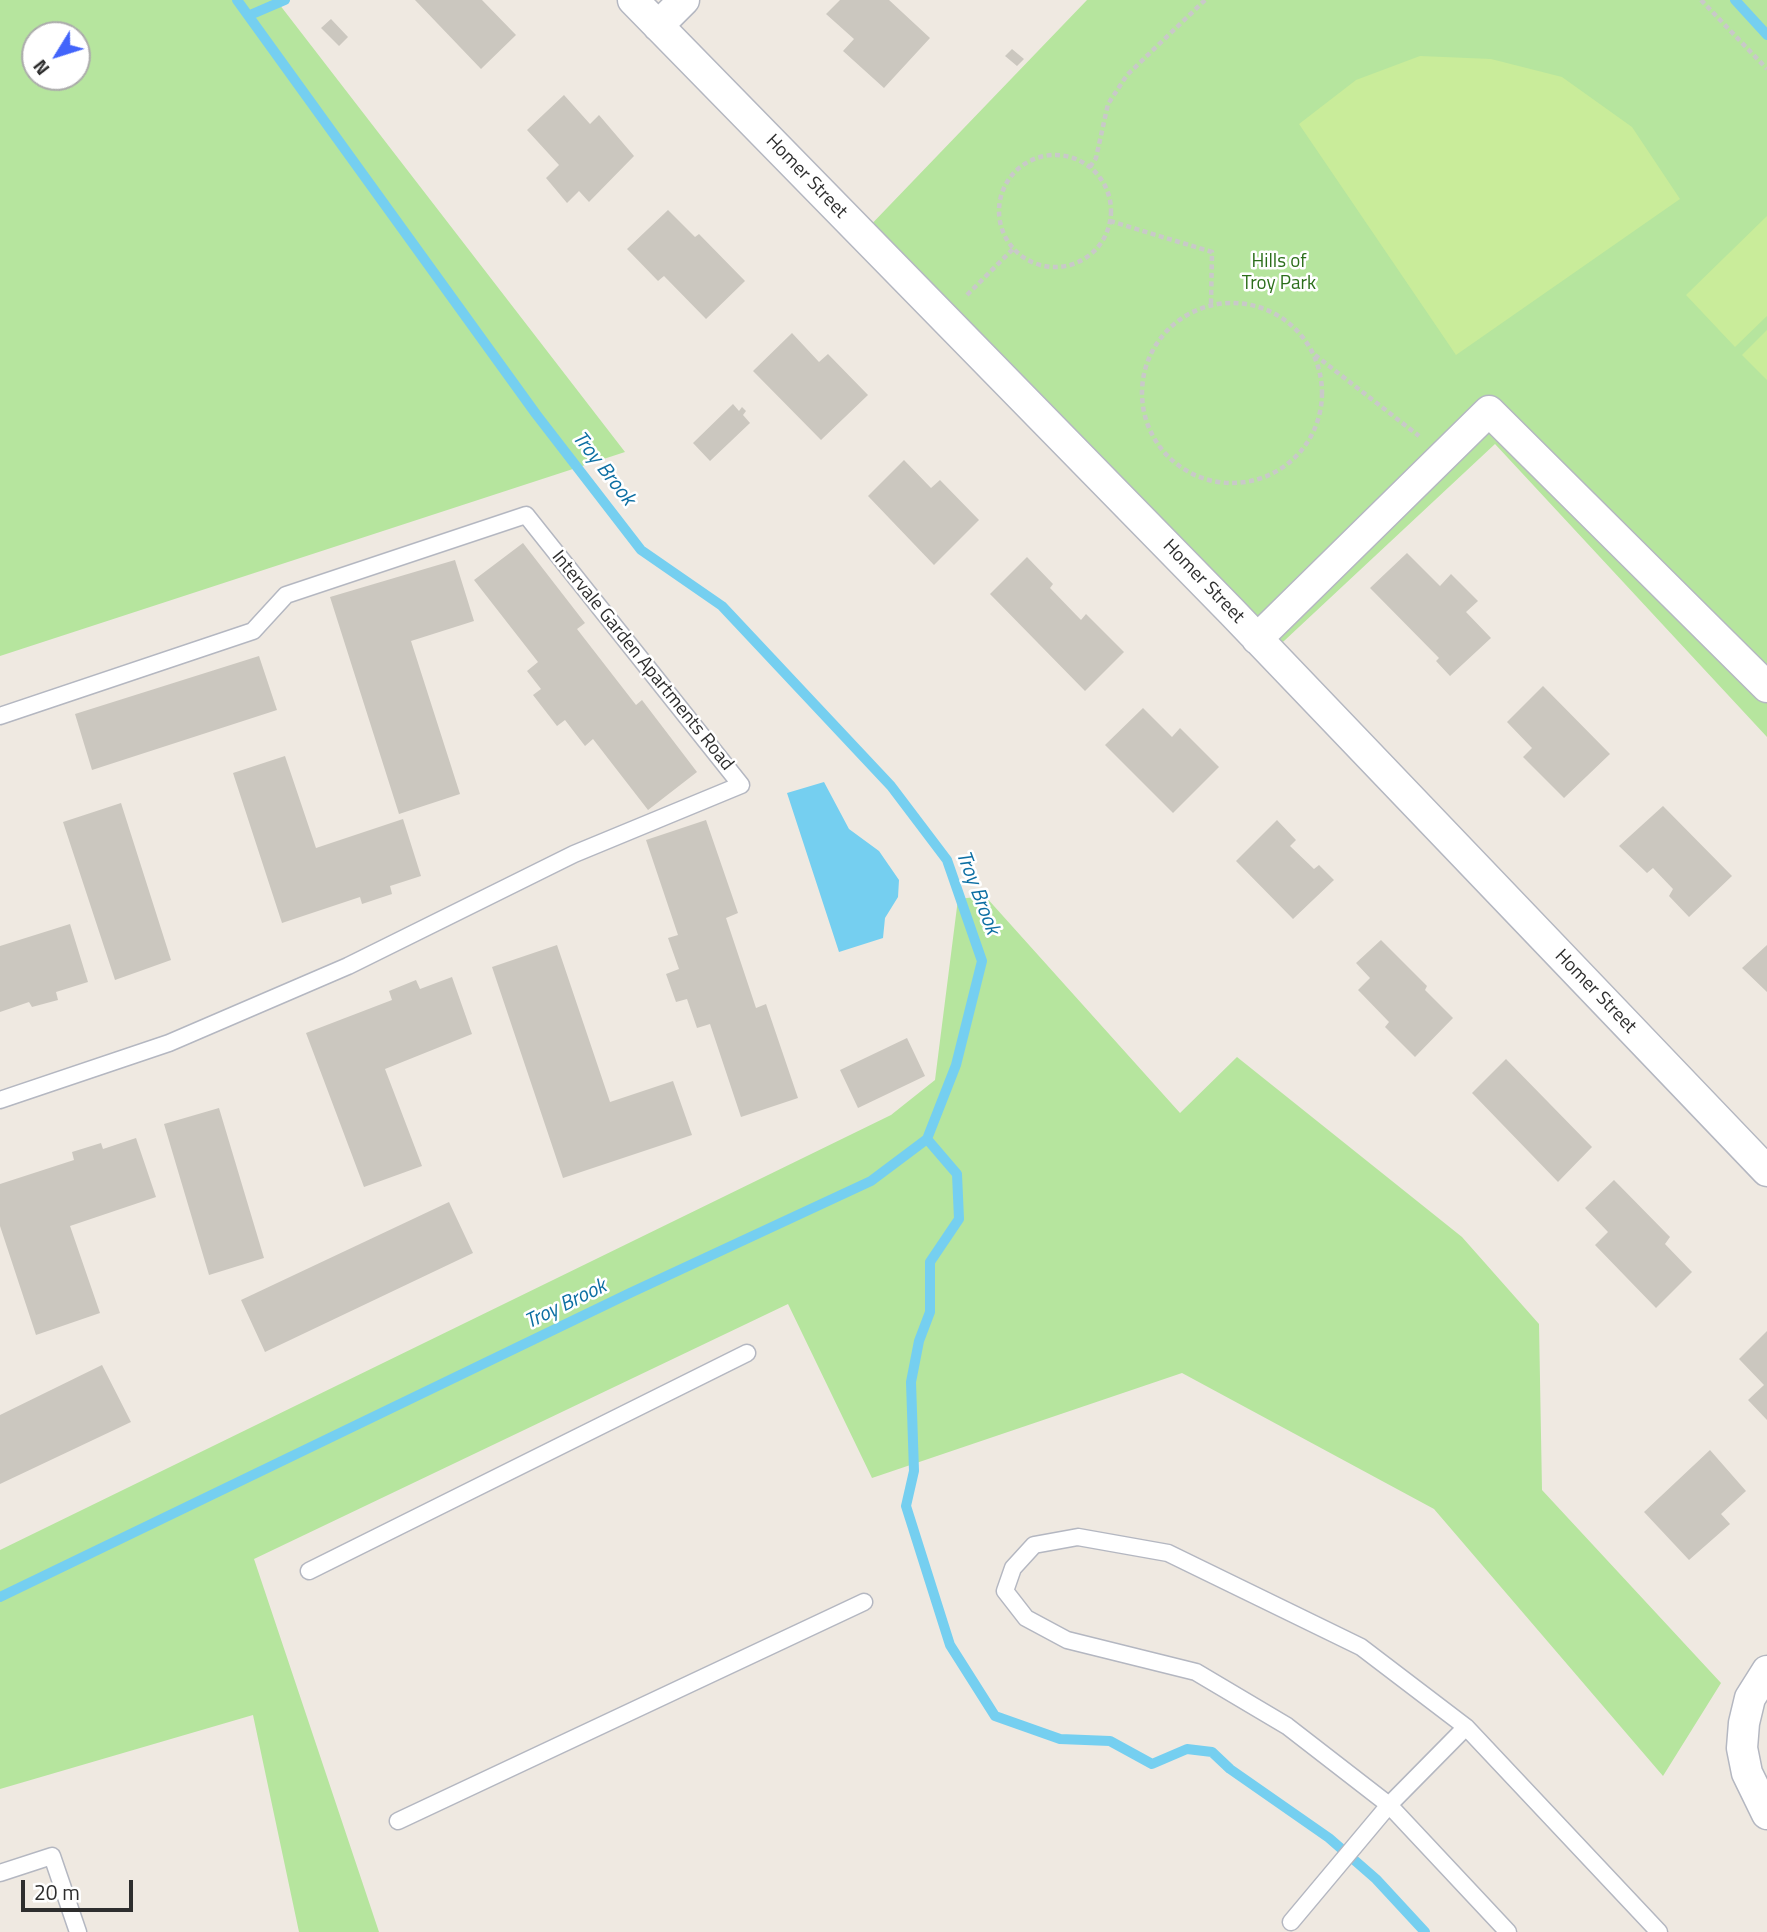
<!DOCTYPE html>
<html>
<head>
<meta charset="utf-8">
<style>
	body { margin:0 }
	#map { position:relative; width:1767px; height:1932px; overflow:hidden; background:#efe9e1; font-family:"Titillium Web",sans-serif }
	canvas { display:block }
	.north { position:absolute; left:21px; top:21px; width:70px; height:70px; box-sizing:border-box; background:#fff; border:2px solid #ababab; border-radius:50%; rotate:232deg; font-size:19px; font-weight:700; line-height:28px; text-align:center; color:#2e2e2e }
	.north::after { content:''; display:block; margin:auto; width:24px; height:32px; background:#4264fb; clip-path:polygon(50% 0,100% 100%,50% 72%,0 100%) }
	.scale { position:absolute; left:21px; top:1880px; width:112px; height:32px; box-sizing:border-box; border:4px solid #2e2e2e; border-top:0; padding-left:9px; font-size:21px; line-height:24px; white-space:nowrap; color:#2e2e2e; -webkit-text-stroke:5px #fff; paint-order:stroke }
</style>
</head>
<body>
<div id="map">
<canvas width="1767" height="1932"></canvas>
<div class="north">N</div>
<div class="scale">20 m</div>
</div>
<script>
const g = document.querySelector('canvas').getContext('2d');
g.lineJoin = 'round';
function fill(path, color) {
  g.fillStyle = color;
  g.fill(path, 'evenodd');
}
function poly(rows) {
  const path = new Path2D();
  for (const r of rows) {
    if (r.length === 3) {
      path.moveTo(r[0] + r[2], r[1]);
      path.arc(r[0], r[1], r[2], 0, 2 * Math.PI);
      continue;
    }
    path.moveTo(r[0], r[1]);
    for (let i = 2; i < r.length; i += 2) path.lineTo(r[i], r[i + 1]);
  }
  return path;
}
function stroke(path, color, width, dash) {
  g.strokeStyle = color;
  g.lineWidth = width;
  g.lineCap = dash ? 'butt' : 'round';
  g.setLineDash(dash || []);
  g.stroke(path);
}
function write(font, color, halo, rows, align = 'center') {
  g.font = font + ' "Titillium Web",sans-serif';
  g.lineWidth = 5;
  g.setLineDash([]);
  g.textBaseline = 'middle';
  g.strokeStyle = halo;
  g.fillStyle = color;
  for (const [text, x, y, turn = 0] of rows) {
    g.save();
    g.translate(x, y);
    g.rotate((+turn || 0) * Math.PI / 180);
    g.textAlign = isNaN(turn) ? turn : align;
    if (halo) g.strokeText(text, 0, 0);
    g.fillText(text, 0, 0);
    g.restore();
  }
}
const green = poly([
	[0,0,276,0,625,452,0,656],
	[35,35,77,35,77,77,35,77],
	[1087,0,1767,0,1767,737,1495,444,1269,655,863,233],
	[985,896,1180,1113,1237,1057,1462,1237,1539,1324,1542,1490,1721,1683,1663,1776,1434,1509,1182,1373,872,1478,788,1304,254,1559,379,1932,299,1932,253,1715,0,1789,0,1550,891,1115,935,1080,958,899]
]);
const pitch = poly([
	[1420,56,1491,59,1562,77,1632,127,1680,199,1456,355,1299,124,1356,80],
	[1767,216,1767,316,1735,347,1686,295],
	[1767,330,1767,380,1742,355]
]);
const water = poly([
	[824,782,849,829,879,851,899,880,898,897,885,918,883,938,839,952,787,793]
]);
const stream = poly([
	[1735,0,1767,35],
	[250,15,285,0],
	[927,1139,957,1174,959,1219,930,1262,930,1312,919,1341,911,1382,914,1471,906,1506,950,1645,995,1716,1060,1739,1110,1741,1152,1764,1187,1749,1212,1752,1230,1769,1329,1838,1376,1879,1425,1932],
	[0,1597,630,1293,871,1181,927,1139,956,1065,982,961,947,860,891,786,722,606,641,550,536,414,237,0]
]);
const building = poly([
	[415,0,482,0,516,35,481,69],
	[840,0,889,0,930,38,884,88,843,51,854,39,826,14],
	[331,19,348,37,339,46,321,28],
	[1012,49,1024,59,1017,66,1005,56],
	[564,95,590,124,599,115,634,156,589,202,579,191,567,203,546,178,559,165,527,130],
	[668,210,695,237,699,234,745,281,706,319,664,276,658,281,627,249],
	[792,333,819,362,828,354,868,395,821,440,753,371],
	[733,404,739,411,742,407,746,411,743,415,750,423,710,461,693,443],
	[904,460,931,488,940,480,979,520,934,565,868,496],
	[523,543,585,623,577,629,636,705,642,700,697,772,648,810,593,739,585,746,565,720,557,726,533,695,541,689,527,671,538,662,474,580],
	[1407,553,1440,586,1451,574,1478,601,1466,612,1491,638,1450,676,1436,661,1439,658,1370,588],
	[1027,557,1053,584,1050,588,1081,620,1086,614,1124,652,1085,691,990,594],
	[455,560,474,621,411,641,460,794,399,814,330,597],
	[259,656,277,710,92,770,75,714],
	[1543,686,1610,754,1564,798,1523,757,1532,748,1507,722],
	[1143,708,1172,737,1180,728,1219,767,1173,813,1105,745],
	[285,756,316,848,403,819,421,876,390,886,392,894,362,904,360,897,282,923,233,773],
	[121,803,171,960,115,980,63,822],
	[1663,806,1732,876,1689,917,1669,896,1673,889,1653,868,1647,873,1619,846],
	[706,820,738,913,726,918,756,1008,766,1004,798,1098,741,1117,710,1024,697,1028,687,999,676,1002,666,974,679,969,668,938,678,935,646,840],
	[1277,820,1296,840,1290,846,1314,869,1319,865,1334,880,1293,919,1236,861],
	[70,924,88,982,56,992,58,1000,32,1007,29,1002,0,1012,0,946],
	[1381,940,1427,986,1425,990,1453,1018,1415,1057,1385,1027,1389,1022,1358,990,1370,978,1356,963],
	[557,945,610,1102,673,1081,692,1135,563,1178,492,967],
	[1767,945,1767,992,1742,968],
	[452,977,472,1034,385,1069,422,1166,364,1187,306,1033,392,1000,389,991,416,980,420,989],
	[907,1038,925,1076,858,1108,840,1070],
	[1506,1059,1592,1147,1558,1182,1472,1093],
	[219,1108,264,1258,209,1275,164,1124],
	[136,1138,156,1197,70,1226,100,1313,36,1335,0,1226,0,1184,74,1160,72,1152,101,1143,103,1149],
	[1614,1180,1670,1237,1665,1244,1692,1272,1656,1308,1595,1245,1608,1232,1585,1208],
	[449,1202,473,1253,265,1352,241,1300],
	[1767,1331,1767,1420,1748,1400,1764,1385,1739,1359],
	[102,1365,131,1422,0,1484,0,1415],
	[1710,1450,1746,1491,1721,1514,1730,1524,1689,1560,1644,1512]
]);
const path = poly([
	[1701,0,1767,69],
	[1055,211,56],
	[1090,167,1096,158,1108,104,1127,75,1205,0],
	[1110,221,1212,252,1211,304],
	[967,295,1013,249],
	[1232,393,90],
	[1315,355,1419,436]
]);
const lane = poly([
	[0,716,253,631,286,595,526,515,741,785,574,854,348,966,169,1043,0,1100],
	[309,1571,747,1353],
	[398,1821,864,1602],
	[0,1873,52,1856,78,1932],
	[1291,1922,1389,1805,1466,1727],
	[1508,1932,1389,1805,1287,1726,1196,1672,1067,1640,1026,1618,1005,1591,1013,1568,1034,1545,1078,1537,1168,1553,1361,1647,1466,1727,1659,1932]
]);
const street = poly([
	[633,0,1232,612,1767,1171],
	[658,26,684,0],
	[1257,639,1489,411,1767,687],
	[1767,1671,1750,1698,1744,1723,1742,1748,1747,1773,1767,1814]
]);
const streetNames = [
	["Homer Street",806,177,46],
	["Homer Street",1203,582,46],
	["Intervale Garden Apartments Road",642,661,51],
	["Homer Street",1595,992,46]
];
const parkNames = [
	["Hills of",1279,262],
	["Troy Park",1279,284]
];
const waterNames = [
	["Troy Brook",603,469,52],
	["Troy Brook",977,893,69],
	["Troy Brook",566,1305,-26]
];
fill(green, '#b6e59e');
fill(pitch, '#c9ec9a');
fill(water, '#75cff0');
stroke(stream, '#75cff0', 10);
fill(building, '#cbc7bf');
stroke(lane, '#b4b7c1', 19);
stroke(street, '#b4b7c1', 33);
stroke(path, '#c9c9c9', 4.5, [5, 3.5]);
stroke(lane, '#fff', 16);
stroke(street, '#fff', 30);
write('19px', '#2e2e2e', '#fff', streetNames);
write('19px', '#2c6e1b', '#fff', parkNames);
write('italic 21px', '#0d6fa3', '#fff', waterNames);
</script>
</body>
</html>
